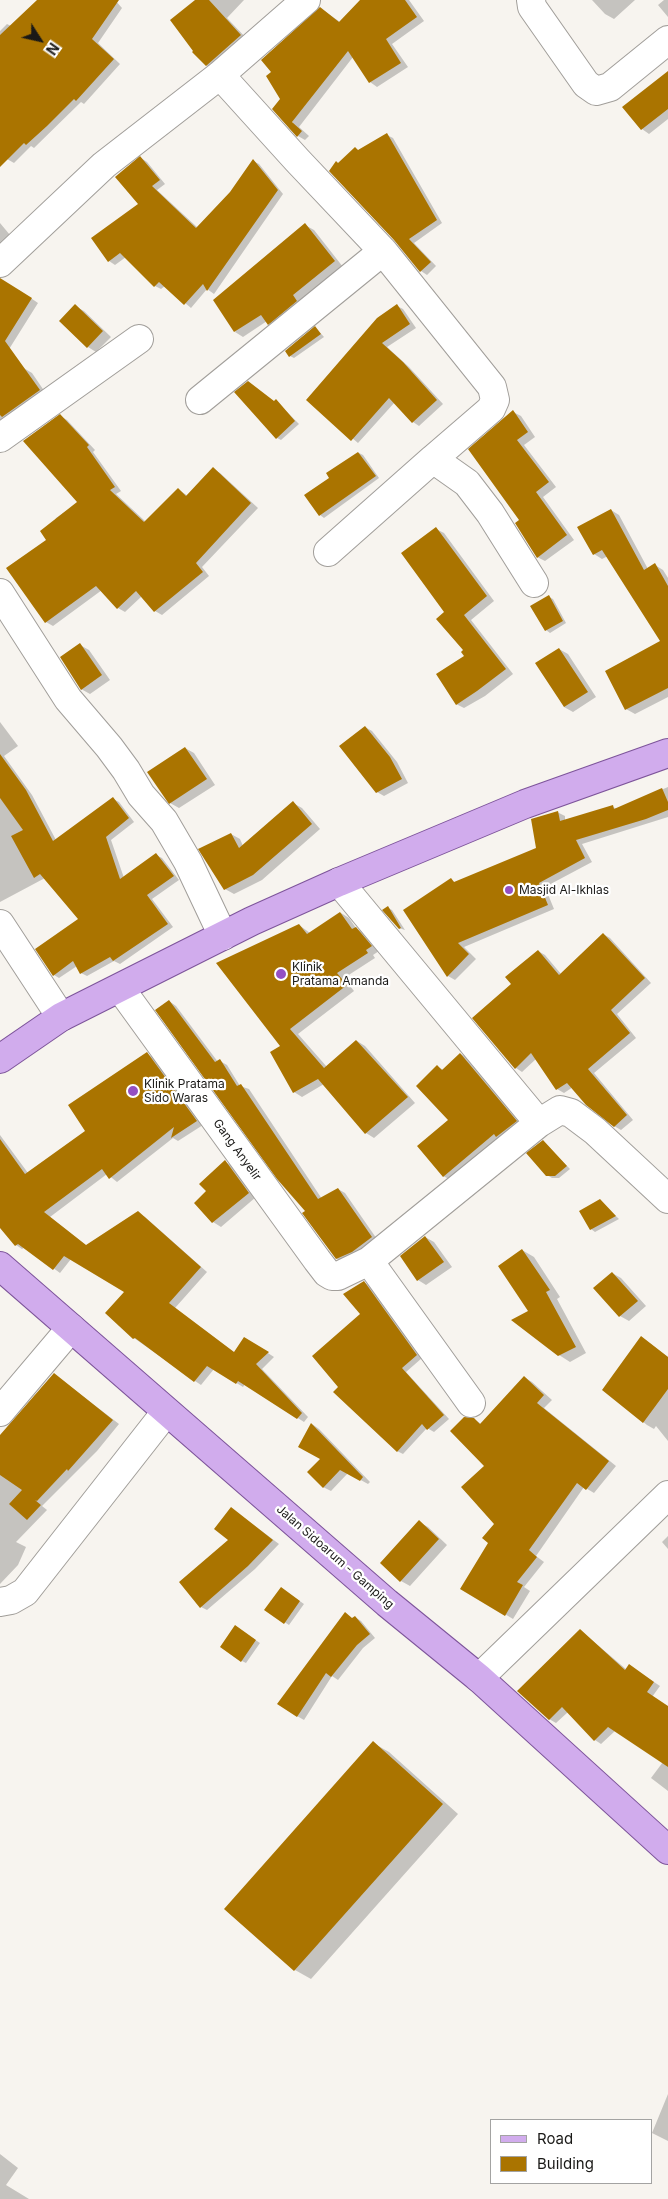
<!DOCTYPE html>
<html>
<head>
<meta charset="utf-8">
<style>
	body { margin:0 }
	#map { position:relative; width:668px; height:2199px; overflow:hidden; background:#f7f4ef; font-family:Inter,sans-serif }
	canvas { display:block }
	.legend { position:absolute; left:490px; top:2119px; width:162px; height:65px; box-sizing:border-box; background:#fff; border:1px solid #a3a3a2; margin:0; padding:6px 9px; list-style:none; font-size:15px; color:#1a1917 }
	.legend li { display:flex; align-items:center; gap:10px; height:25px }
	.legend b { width:25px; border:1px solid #a3a3a2 }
	.north { position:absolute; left:15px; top:15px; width:50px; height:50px; -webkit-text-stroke:4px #fff; paint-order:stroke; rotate:125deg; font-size:14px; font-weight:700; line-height:20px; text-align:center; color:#1a1917 }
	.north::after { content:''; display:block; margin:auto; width:18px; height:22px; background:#1a1917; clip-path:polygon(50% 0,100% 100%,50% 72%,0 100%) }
</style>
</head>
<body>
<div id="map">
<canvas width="668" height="2199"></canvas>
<ul class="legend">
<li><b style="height:6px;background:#d1aced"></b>Road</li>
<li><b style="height:14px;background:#aa7400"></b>Building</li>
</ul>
<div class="north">N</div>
</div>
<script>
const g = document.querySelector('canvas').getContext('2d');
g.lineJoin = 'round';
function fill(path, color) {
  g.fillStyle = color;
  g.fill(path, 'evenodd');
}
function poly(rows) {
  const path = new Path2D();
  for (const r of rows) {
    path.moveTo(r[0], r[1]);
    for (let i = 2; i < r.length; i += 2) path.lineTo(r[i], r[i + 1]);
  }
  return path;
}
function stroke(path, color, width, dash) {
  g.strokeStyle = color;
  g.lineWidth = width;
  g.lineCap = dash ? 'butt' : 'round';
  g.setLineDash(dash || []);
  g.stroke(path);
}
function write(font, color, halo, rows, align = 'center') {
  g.font = font + ' Inter,sans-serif';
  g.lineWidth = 4.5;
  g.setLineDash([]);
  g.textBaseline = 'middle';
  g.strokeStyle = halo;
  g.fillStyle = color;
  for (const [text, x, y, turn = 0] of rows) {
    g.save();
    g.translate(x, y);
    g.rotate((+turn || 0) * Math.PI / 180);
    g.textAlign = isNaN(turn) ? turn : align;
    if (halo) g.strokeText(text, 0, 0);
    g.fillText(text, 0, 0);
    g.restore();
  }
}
const shadow = poly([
	[39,0,115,0,122,8,98,43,120,64,84,104,81,102,34,148,31,146,14,163,7,159,0,164,0,31,7,24,11,26],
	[197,0,244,0,227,18,248,40,214,70,206,65],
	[361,0,409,0,424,21,392,44,408,67,377,87,370,82,353,57,299,127,309,136,305,140,298,136,273,73,320,8,340,22],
	[592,0,635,0,614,19,605,14],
	[664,0,668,0,668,17,658,5],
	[668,73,668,119,649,134,642,129],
	[387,135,393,138,442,223,414,243,436,266,427,275,421,271,395,239,338,164,355,148,359,151],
	[141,158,147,162,165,184,157,190,198,228,231,193,253,161,259,164,283,194,214,294,207,289,191,308,165,286,161,289,155,286,126,257,115,265,109,261,93,239,139,204],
	[0,223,15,241,0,253],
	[305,225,314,230,343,267,277,329,267,321,243,337,235,332],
	[19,290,38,303,6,354,0,351,0,294],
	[75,306,84,311,111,337,96,352,88,347],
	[397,306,403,309,416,328,387,347,409,367,443,404,419,426,413,422,395,402,358,443,307,400],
	[316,328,324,337,294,358,290,356],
	[0,354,32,373,47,395,0,430],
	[276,401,299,424,281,440,277,438,274,402],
	[513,412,521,416,535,437,524,445,556,487,543,497,574,540,545,561,537,557,520,521],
	[60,416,67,420,95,450,93,452,121,491,116,494,146,522,179,490,188,496,213,469,220,473,258,508,202,567,209,576,162,615,155,611,142,596,125,612,118,608,102,590,53,626,46,622,48,540,56,518,79,502],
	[359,453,363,455,379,478,324,518,320,515,331,478],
	[611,510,619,515,648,569,655,565,663,570,668,578,668,697,635,714,626,709,662,641,608,556,602,559,594,554],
	[436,529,444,533,494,601,471,620,513,674,485,696,464,708,456,704,466,656],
	[549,597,553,599,566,623,550,633,546,630],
	[80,645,89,650,110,680,90,694,81,689],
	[559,649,568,654,596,697,573,712,564,707],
	[0,722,18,746,4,756,32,795,56,840,113,799,119,802,134,822,111,840,124,878,156,855,162,858,179,880,152,899,173,927,120,964,114,961,87,976,81,973,77,966,59,978,54,975,80,919,45,878,0,902],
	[365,727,372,731,397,762,408,783,384,796,377,792],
	[185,748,194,753,215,785,179,808,170,803],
	[668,787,668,817,582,844,592,862,545,887,554,909,464,947,476,959,455,980,448,976,405,910,451,880,456,883,537,849,557,812,565,816,565,820,613,807,617,809],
	[293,803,302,808,320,829,262,880,234,894,225,889,231,834,240,839,243,846],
	[388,908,392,910,405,930,399,928],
	[341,913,349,918,356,928,364,933,379,951,373,955,375,958,344,978,354,991,298,1034,327,1067,357,1041,365,1046,415,1103,374,1138,366,1133,324,1084,302,1097,294,1092,281,1047,299,925,310,933],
	[603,934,610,938,651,983,617,1014,636,1038,594,1073,633,1120,621,1130,614,1126,573,1087,564,1093,557,1089,536,1059,522,1072,516,1068,513,984,538,951,545,955,561,974],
	[169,1001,176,1006,218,1062,220,1061,227,1065,240,1086,249,1089,322,1199,338,1189,345,1193,379,1242,345,1263,337,1259,304,1213,307,1211],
	[147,1054,154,1058,203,1125,178,1141,173,1138,117,1182,107,1174,50,1217,87,1246,138,1213,145,1217,207,1272,175,1308,235,1353,245,1338,274,1357,262,1369,308,1417,304,1422,245,1384,243,1387,214,1369,201,1385,195,1381,134,1338,126,1292,71,1259,60,1273,25,1247,22,1249,16,1245,0,1226,0,1135,28,1173,87,1131],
	[461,1054,468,1058,523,1125,451,1180,443,1176,450,1120,437,1067,444,1070],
	[543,1141,570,1169,559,1178,552,1178,547,1175],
	[225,1162,233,1166,256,1197,221,1227,213,1222,195,1203,208,1191],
	[600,1201,619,1219,595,1232,591,1229,581,1211],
	[425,1237,434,1242,452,1267,426,1285,418,1280],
	[522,1250,534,1257,560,1297,557,1299,586,1353,570,1362,559,1355,529,1311],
	[612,1273,621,1278,646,1306,629,1321,620,1316],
	[364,1282,370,1286,422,1358,406,1372,449,1419,434,1432,427,1428,403,1454,397,1451,340,1387,362,1314],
	[648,1342,668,1357,668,1441,656,1426,654,1429,647,1425,603,1390],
	[54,1374,119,1424,97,1451,42,1506,47,1510,16,1542,26,1547,18,1565,0,1584,0,1437],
	[524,1377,532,1382,552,1400,544,1408,616,1466,594,1493,584,1487,536,1556,544,1562,524,1587,530,1591,513,1619,462,1588,489,1543,495,1524,486,1466,474,1419,481,1424],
	[312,1424,319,1429,370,1482,368,1484,348,1473,331,1491,323,1487,322,1459],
	[231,1508,279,1544,255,1569,207,1610,201,1607,230,1540],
	[419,1522,428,1527,447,1545,410,1586,401,1581],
	[668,1536,668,1549,662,1542],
	[285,1591,304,1604,289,1625,266,1610],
	[355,1617,361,1621,375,1638,363,1648,338,1680,332,1676,304,1720,297,1716],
	[239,1629,260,1643,246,1663,242,1661],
	[580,1630,627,1670,636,1670,660,1686,652,1697,668,1707,668,1791,651,1778,663,1762,615,1731,601,1744,595,1740,568,1712,556,1723,549,1719],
	[373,1743,389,1752,458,1814,311,1979,295,1970,226,1909],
	[668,2094,668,2141,652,2133],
	[0,2154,18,2168,6,2185,29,2199,0,2199]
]);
const building = poly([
	[37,0,119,0,92,39,114,59,76,101,74,99,47,126,26,145,24,143,0,167,0,35],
	[195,0,209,0,241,35,206,66,192,52,193,51,170,20],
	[360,0,405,0,417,17,386,39,401,63,369,83,348,51,292,122,302,131,297,137,272,109,280,99,266,76,271,72,261,60,320,7,339,22],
	[668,71,668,109,641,130,622,107],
	[387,133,437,220,409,239,431,262,420,272,394,240,329,171,336,161,338,163,355,147,358,150],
	[140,156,160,180,152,186,196,228,230,192,253,159,278,190,207,291,203,284,184,305,159,282,154,287,120,253,108,262,91,238,138,204,115,177],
	[305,223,335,261,293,295,297,301,268,325,261,315,234,332,213,300],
	[0,278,32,298,5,341,40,390,2,417,0,415],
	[75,304,103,331,87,348,59,321],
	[397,304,410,324,382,343,403,362,437,400,412,423,389,398,351,441,306,400,377,318],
	[315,326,321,334,289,357,285,351],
	[248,381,274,401,276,399,295,421,276,439,234,392],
	[513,410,528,432,517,440,549,482,536,492,567,535,537,558,515,523,519,520,468,449],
	[60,414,89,445,87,447,115,487,110,490,144,522,178,488,186,496,213,467,251,503,196,563,203,572,154,612,136,591,117,609,96,586,45,623,6,568,46,540,40,531,77,502,23,441],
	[358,452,376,476,319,516,304,495,329,478,326,473],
	[611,509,644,570,655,563,668,586,668,688,625,710,605,671,660,641,602,550,593,555,577,527],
	[436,527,487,596,464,615,506,669,477,691,456,705,436,674,464,656,461,652,463,650,436,619,444,612,401,553],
	[549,595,563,621,545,631,530,606],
	[80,643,102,675,81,690,60,657],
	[559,648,588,692,564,707,535,663],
	[365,726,390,757,402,779,376,793,339,746],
	[185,747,207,779,169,804,147,772],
	[0,754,26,790,53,841,113,797,129,818,106,837,120,879,156,853,174,876,147,895,168,924,113,961,110,957,80,974,73,961,53,976,35,949,78,919,40,874,34,878,11,836,23,830,0,798],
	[662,788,668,802,668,810,646,819,576,840,585,858,539,883,548,905,458,943,469,954,447,977,403,910,451,878,454,882,536,848,531,819,558,811,560,821,613,805,614,809],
	[293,801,312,824,253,875,224,890,198,849,231,833,239,848],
	[388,906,401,928,399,929,382,910],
	[340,912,352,929,356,927,372,946,366,950,368,953,337,973,347,985,290,1029,324,1068,356,1040,408,1097,365,1134,318,1079,293,1093,270,1052,280,1046,216,963,299,924,307,934],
	[603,933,645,978,611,1010,630,1033,588,1069,627,1115,614,1127,586,1105,567,1083,556,1090,531,1053,515,1069,472,1018,511,984,505,977,538,950,559,975],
	[169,1000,215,1062,220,1059,237,1086,241,1084,318,1199,338,1188,372,1237,352,1252,336,1259,302,1213,305,1211,277,1179,155,1010],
	[147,1052,197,1121,171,1138,174,1127,109,1179,102,1169,44,1212,86,1245,138,1211,201,1267,169,1303,234,1352,244,1337,269,1352,256,1364,302,1413,297,1419,238,1381,236,1384,207,1366,194,1382,135,1338,133,1339,105,1313,124,1292,64,1256,53,1270,18,1244,15,1246,0,1228,0,1139,25,1174,85,1131,68,1105],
	[460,1053,517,1121,496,1137,494,1134,443,1177,417,1146,448,1120,416,1086,437,1065,442,1070],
	[543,1140,567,1166,555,1176,546,1176,526,1153],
	[225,1160,249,1193,212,1223,194,1203,206,1191,199,1184],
	[600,1199,616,1216,590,1230,579,1211],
	[425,1236,444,1262,417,1281,400,1256],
	[522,1249,550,1290,546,1292,576,1347,558,1356,511,1320,528,1311,498,1266],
	[612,1272,638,1301,619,1317,593,1288],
	[364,1281,417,1355,402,1368,444,1415,427,1430,422,1424,397,1452,333,1392,338,1387,312,1356,360,1314,343,1294],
	[641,1336,668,1357,668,1389,643,1423,602,1390],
	[54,1373,113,1420,68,1471,67,1469,37,1501,35,1500,41,1505,27,1520,9,1504,22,1490,0,1475,0,1435],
	[524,1376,544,1395,537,1403,609,1461,586,1490,577,1483,529,1550,537,1557,517,1582,523,1585,505,1616,460,1589,488,1543,482,1538,494,1524,461,1487,484,1466,450,1431,464,1417,474,1418,480,1424],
	[311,1423,363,1477,360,1481,340,1470,323,1488,307,1472,320,1459,298,1447],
	[231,1507,273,1540,248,1566,200,1608,179,1582,228,1540,214,1529],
	[419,1520,439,1539,400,1582,380,1563],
	[281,1587,300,1601,284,1624,264,1610],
	[345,1612,352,1618,355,1616,370,1634,357,1645,331,1677,326,1673,297,1717,277,1704],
	[235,1625,256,1640,241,1662,220,1647],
	[580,1629,625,1670,629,1664,654,1682,647,1692,668,1706,668,1767,608,1727,594,1741,562,1707,549,1720,517,1691],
	[373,1741,443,1804,294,1971,224,1909]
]);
const minor = poly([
	[531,0,532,7,586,84,596,91,610,87,668,40],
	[220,75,297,160,383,251,492,387,495,400,491,409,433,459,467,483,490,513,534,583],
	[0,263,104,165,220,75,306,0],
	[200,400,383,251],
	[0,438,139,339],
	[328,552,433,459],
	[0,593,68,699,109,747,126,770,141,795,164,821,188,862,223,936],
	[339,882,539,1123,560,1110,571,1113,595,1131,668,1199],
	[0,924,61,1017],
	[120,988,317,1260,327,1273,332,1276,338,1276,369,1261,539,1123],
	[369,1261,471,1403],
	[0,1412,71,1328],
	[0,1602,11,1600,25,1592,166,1412],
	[479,1678,668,1495]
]);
const major = poly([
	[0,1059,61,1017,252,921,339,882,525,804,668,753],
	[0,1266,387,1603,479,1678,668,1850]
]);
const markers = [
	[509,890,5,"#944fc3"],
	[281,974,6,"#944fc3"],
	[133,1091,6,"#944fc3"]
];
const poiNames = [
	["Masjid Al-Ikhlas",519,890],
	["Klinik",292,967],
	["Pratama Amanda",292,981],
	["Klinik Pratama",144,1084],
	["Sido Waras",144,1098]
];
const streetNames = [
	["Gang Anyelir",237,1150,54],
	["Jalan Sidoarum - Gamping",335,1557,41]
];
fill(shadow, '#0003');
fill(building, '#aa7400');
stroke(minor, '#a19e9a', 30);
stroke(major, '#7d549a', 30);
stroke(minor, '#fff', 28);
stroke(major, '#d1aced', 28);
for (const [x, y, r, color] of markers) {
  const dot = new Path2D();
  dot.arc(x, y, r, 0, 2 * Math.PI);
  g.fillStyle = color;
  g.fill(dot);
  stroke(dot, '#fff', 2);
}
write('12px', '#1a1917', '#fff', poiNames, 'left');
write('12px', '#1a1917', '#fff', streetNames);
</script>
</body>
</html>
